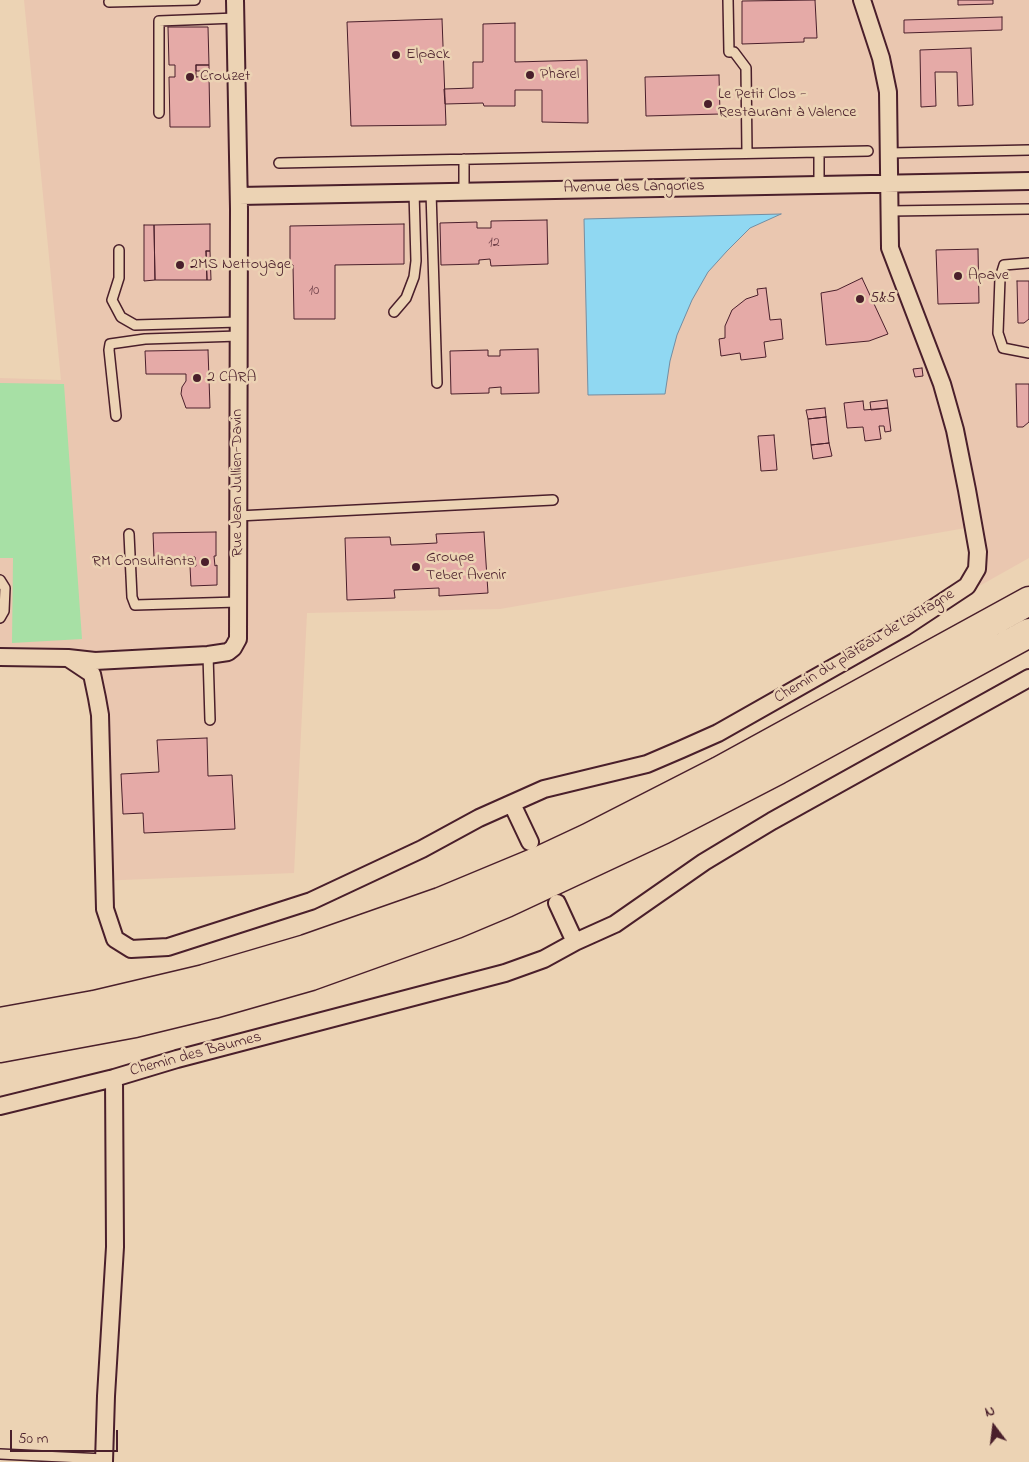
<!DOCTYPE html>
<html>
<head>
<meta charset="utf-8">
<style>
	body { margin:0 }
	#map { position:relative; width:1029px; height:1462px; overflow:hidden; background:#ecd3b4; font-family:"Indie Flower",sans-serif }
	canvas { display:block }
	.north { position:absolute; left:969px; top:1402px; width:50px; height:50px; -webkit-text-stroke:4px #ecd3b4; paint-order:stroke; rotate:345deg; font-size:14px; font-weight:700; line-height:20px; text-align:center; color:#4a1f2b }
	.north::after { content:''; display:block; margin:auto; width:18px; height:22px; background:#4a1f2b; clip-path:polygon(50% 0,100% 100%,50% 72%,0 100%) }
	.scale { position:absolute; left:10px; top:1430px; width:108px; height:22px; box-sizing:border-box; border:2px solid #4a1f2b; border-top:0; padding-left:6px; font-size:15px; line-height:18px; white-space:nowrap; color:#4a1f2b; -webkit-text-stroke:4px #ecd3b4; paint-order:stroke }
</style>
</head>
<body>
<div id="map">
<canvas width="1029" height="1462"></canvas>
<div class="north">N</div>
<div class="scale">50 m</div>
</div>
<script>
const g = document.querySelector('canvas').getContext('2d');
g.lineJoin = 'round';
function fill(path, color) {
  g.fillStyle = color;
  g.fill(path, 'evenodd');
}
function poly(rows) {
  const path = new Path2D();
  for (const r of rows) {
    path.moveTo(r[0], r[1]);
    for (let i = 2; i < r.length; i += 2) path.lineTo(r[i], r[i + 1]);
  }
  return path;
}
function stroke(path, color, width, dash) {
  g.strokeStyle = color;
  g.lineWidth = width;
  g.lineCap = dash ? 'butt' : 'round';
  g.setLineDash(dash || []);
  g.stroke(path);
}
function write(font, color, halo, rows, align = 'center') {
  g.font = font + ' "Indie Flower",sans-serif';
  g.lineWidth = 5;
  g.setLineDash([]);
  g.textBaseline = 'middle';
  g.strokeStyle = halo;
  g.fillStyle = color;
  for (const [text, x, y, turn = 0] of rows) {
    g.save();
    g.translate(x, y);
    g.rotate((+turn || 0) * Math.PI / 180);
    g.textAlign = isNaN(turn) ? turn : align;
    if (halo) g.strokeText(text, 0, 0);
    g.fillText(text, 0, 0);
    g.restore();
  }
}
const built = poly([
	[24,0,1029,0,1029,558,974,589,985,555,983,525,500,609,307,613,294,873,97,881,93,694,83,676,62,666,0,664,0,378,61,380]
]);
const green = poly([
	[0,383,64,384,82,639,12,643,13,558,0,558]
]);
const water = poly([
	[781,214,750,228,727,251,708,272,692,300,677,335,670,361,665,394,588,395,584,219,781,214]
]);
const building = poly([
	[815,0,817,38,804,38,804,42,742,44,742,1,815,0],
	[958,0,993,0,993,4,958,5,958,0],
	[1002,17,1002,30,904,33,904,20,1002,17],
	[442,19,446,125,351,126,347,22,442,19],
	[515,23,515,62,587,60,588,123,542,122,542,90,515,90,515,106,484,106,483,103,445,104,444,89,473,88,473,62,483,62,483,24,515,23],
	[168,27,208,27,209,65,196,65,196,77,209,76,210,127,170,127,169,77,175,77,175,65,169,65,168,27],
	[971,48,973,105,958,106,957,72,935,72,936,106,921,107,920,50,971,48],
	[196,65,209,65,209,71,196,71,196,65],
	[719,75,720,114,646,116,645,77,719,75],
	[547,220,548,264,491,266,490,259,479,260,479,264,441,265,440,223,477,222,477,228,491,228,491,221,547,220],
	[210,224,210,251,206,251,207,280,155,280,154,225,210,224],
	[404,224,404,264,335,265,335,319,294,319,293,265,290,265,290,226,404,224],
	[144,225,154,225,155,280,144,281,144,225],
	[978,249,979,303,938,304,936,250,978,249],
	[206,251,210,251,211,280,207,280,206,251],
	[862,278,888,334,869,341,826,345,821,293,837,290,862,278],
	[1017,281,1029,281,1029,319,1024,323,1018,323,1017,281],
	[766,288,770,320,781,319,783,339,764,342,766,357,741,360,740,353,721,356,719,339,725,338,725,326,732,310,746,299,758,295,757,289,766,288],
	[538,349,539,393,501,394,501,387,489,388,489,393,451,394,450,351,488,350,488,356,500,356,500,350,538,349],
	[208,350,210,408,186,408,181,394,182,387,186,381,186,374,146,374,145,351,208,350],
	[922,368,923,376,915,377,913,369,922,368],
	[1016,384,1029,384,1029,422,1023,427,1017,427,1016,384],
	[887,400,888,408,871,410,870,402,887,400],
	[863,401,864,410,888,408,891,431,885,432,884,426,879,426,881,439,865,441,863,427,847,428,844,403,863,401],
	[825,408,826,417,808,419,806,410,825,408],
	[826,417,829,443,811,445,808,419,826,417],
	[774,435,777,470,761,471,758,436,774,435],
	[829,443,832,456,813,459,811,445,829,443],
	[216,532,216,556,214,556,215,566,217,565,217,585,191,586,190,566,196,566,195,557,154,558,153,533,216,532],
	[484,532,488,593,439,596,439,588,394,590,395,598,347,600,345,538,390,537,391,545,418,544,437,543,436,534,484,532],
	[207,738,208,776,232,775,235,829,144,833,143,813,123,814,121,774,159,772,157,740,207,738]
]);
const service = poly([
	[728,0,729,52,734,52,746,68,747,153],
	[109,2,195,0],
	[159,113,159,21,236,18],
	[819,152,819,184],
	[890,153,1029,150],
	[279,163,868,151],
	[464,191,464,159],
	[431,192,437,383],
	[890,211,1029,209],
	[119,250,119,278,112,300,121,317,135,325,239,322],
	[1029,263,1004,265,1000,278,998,333,1003,348,1029,353],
	[394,312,406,298,414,277,416,261,414,192],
	[116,416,109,350,110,344,145,339,239,336],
	[238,516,553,500],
	[129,534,132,597,135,605,238,602],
	[0,580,5,588,4,611,0,618],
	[208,655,210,720],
	[0,1454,104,1459]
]);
const minor = poly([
	[239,196,1029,181],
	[0,657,68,658,95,661,208,655,228,652,233,648,238,639,239,209,235,0],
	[68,658,92,674,97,698,100,715,105,909,115,939,131,949,168,947,311,901,422,849,479,818,544,789,647,764,682,749,718,733,905,627,967,586,977,569,978,552,967,490,955,430,942,384,890,248,888,92,881,58,862,0],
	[512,804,530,842],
	[557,903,575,942],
	[0,1106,114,1078,177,1059,505,973,544,959,575,942,615,924,704,862,772,821,1029,678],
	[104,1462,106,1396,115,1247,114,1078]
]);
const trunk = poly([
	[0,1022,94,1005,204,979,306,949,440,902,541,860,588,838,719,771,1029,601],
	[0,1048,135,1023,213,1004,311,976,456,924,506,903,662,830,778,770,1029,633]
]);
const markers = [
	[396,55,5,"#4a1f2b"],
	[530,75,5,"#4a1f2b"],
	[190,77,5,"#4a1f2b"],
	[708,104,5,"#4a1f2b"],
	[180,265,5,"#4a1f2b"],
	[958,276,5,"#4a1f2b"],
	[860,299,5,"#4a1f2b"],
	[197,378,5,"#4a1f2b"],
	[205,562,5,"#4a1f2b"],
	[416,567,5,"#4a1f2b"]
];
const numberNames = [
	["12",494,244],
	["10",314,292]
];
const poiNames = [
	["Elpack",406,55],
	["Pharel",540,75],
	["Crouzet",200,77],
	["Le Petit Clos -",718,95],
	["Restaurant à Valence",718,113],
	["2MS Nettoyage",190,265],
	["Apave",968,276],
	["5&5",870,299],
	["2 CARA",207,378],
	["Groupe",426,558],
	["Teber Avenir",426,576],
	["RM Consultants",195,562,"right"]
];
const streetNames = [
	["Avenue des Langories",634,188,-1],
	["Rue Jean Jullien-Davin",238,483,-90],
	["Chemin du plateau de Lautagne",865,647,-31],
	["Chemin des Baumes",196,1055,-15]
];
fill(built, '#eac7b0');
fill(green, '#a7e0a5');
fill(water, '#90d8f2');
stroke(water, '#748ea2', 1);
fill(building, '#e5aaa7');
stroke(building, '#4a1f2b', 1);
stroke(service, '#4a1f2b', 12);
stroke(minor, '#4a1f2b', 20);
stroke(trunk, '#4a1f2b', 31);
stroke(service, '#ecd3b4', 9);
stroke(minor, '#ecd3b4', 16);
stroke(trunk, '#ecd3b4', 28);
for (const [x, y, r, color] of markers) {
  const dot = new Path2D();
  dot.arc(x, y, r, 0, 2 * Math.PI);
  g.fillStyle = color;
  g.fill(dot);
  stroke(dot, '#ecd3b4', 2);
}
write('14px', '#71424a', null, numberNames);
write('16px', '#4a1f2b', '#ecd3b4', poiNames, 'left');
write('16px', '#4a1f2b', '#ecd3b4', streetNames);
</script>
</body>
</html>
